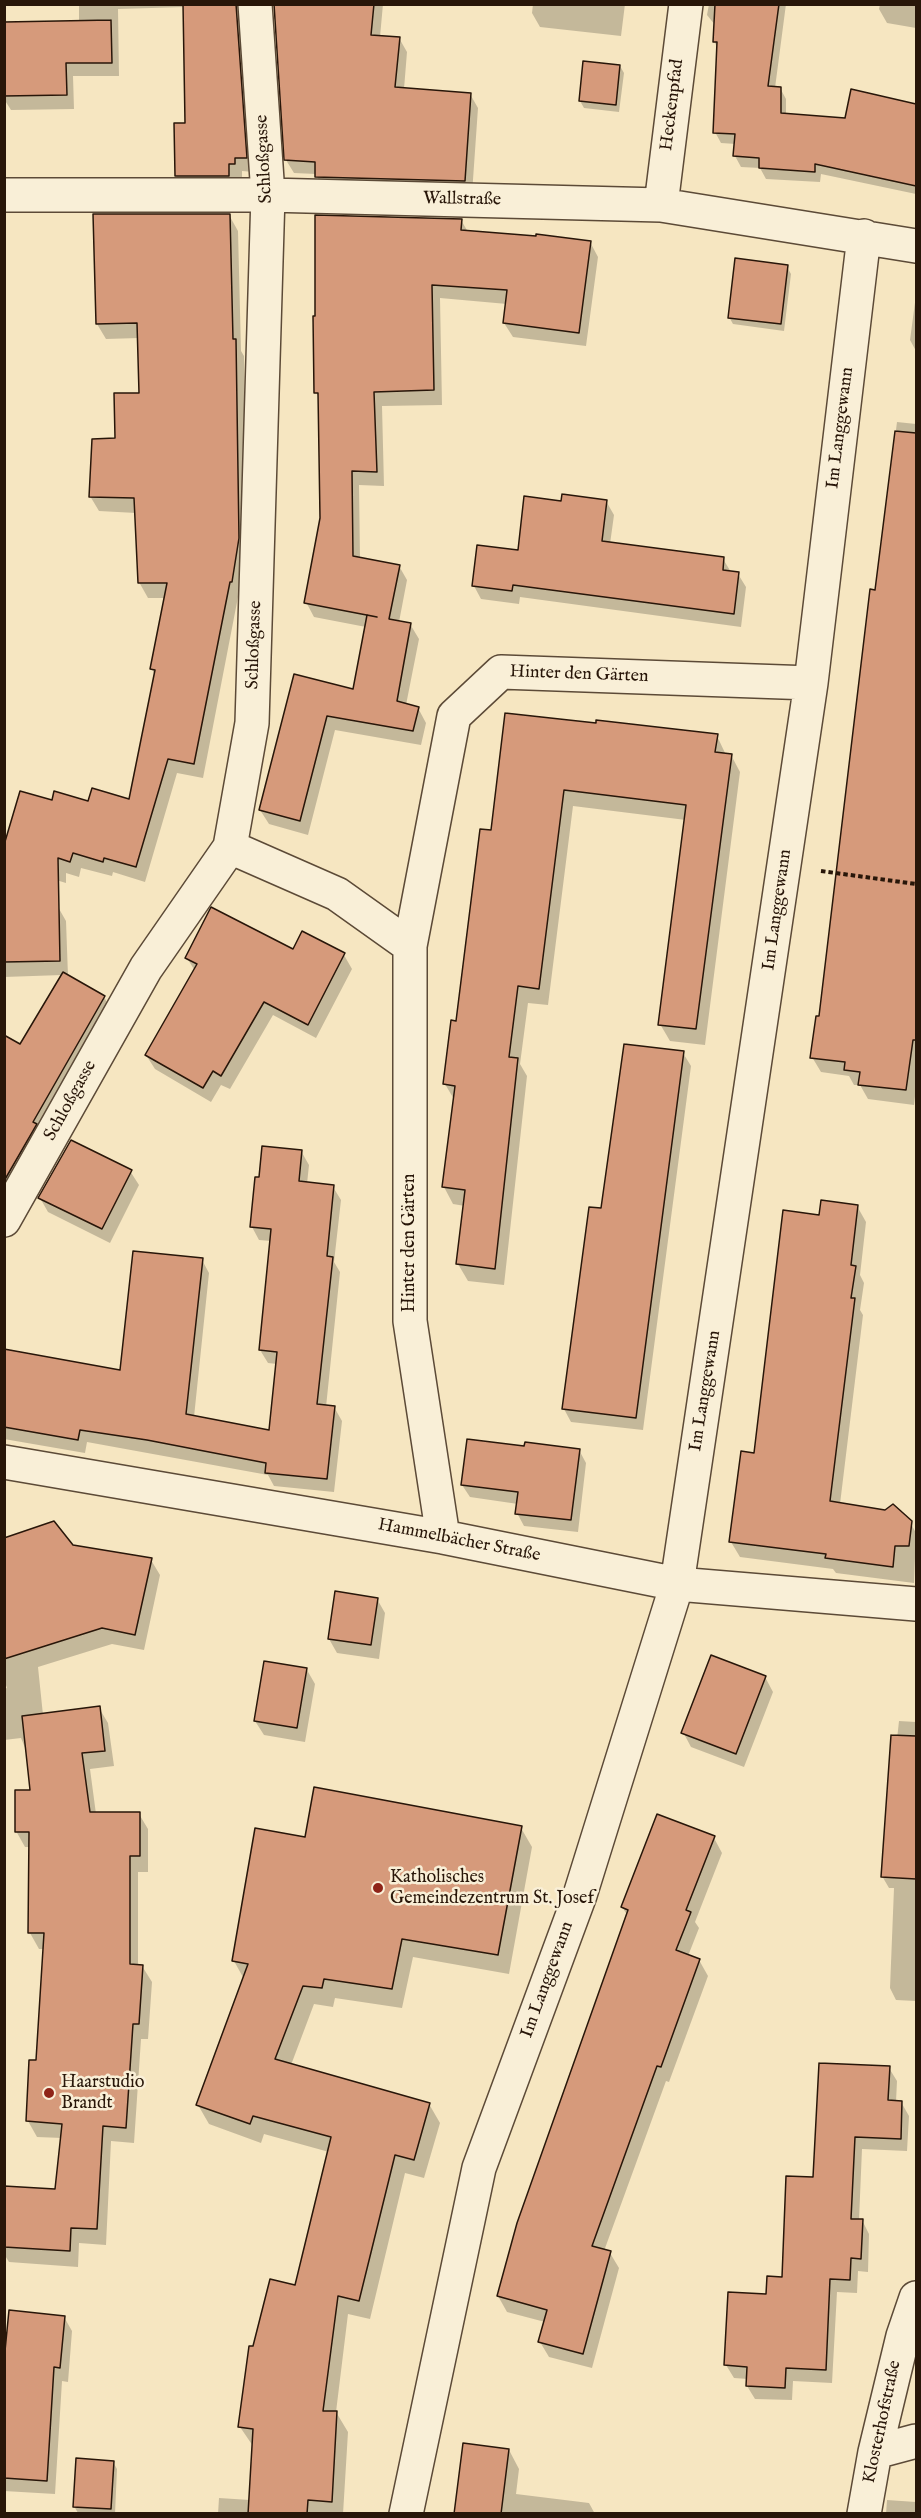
<!DOCTYPE html>
<html>
<head>
<meta charset="utf-8">
<style>
	body { margin:0 }
	#map { position:relative; width:921px; height:2518px; overflow:hidden; background:#f6e6c1; font-family:"IM FELL English",serif }
	canvas { display:block }
	.frame { position:absolute; inset:0; border:6px solid #281609; pointer-events:none }
</style>
</head>
<body>
<div id="map">
<canvas width="921" height="2518"></canvas>
<div class="frame"></div>
</div>
<script>
const g = document.querySelector('canvas').getContext('2d');
g.lineJoin = 'round';
function fill(path, color) {
  g.fillStyle = color;
  g.fill(path, 'evenodd');
}
function poly(rows) {
  const path = new Path2D();
  for (const r of rows) {
    path.moveTo(r[0], r[1]);
    for (let i = 2; i < r.length; i += 2) path.lineTo(r[i], r[i + 1]);
  }
  return path;
}
function stroke(path, color, width, dash) {
  g.strokeStyle = color;
  g.lineWidth = width;
  g.lineCap = dash ? 'butt' : 'round';
  g.setLineDash(dash || []);
  g.stroke(path);
}
function write(font, color, halo, rows, align = 'center') {
  g.font = font + ' "IM FELL English",serif';
  g.lineWidth = 5;
  g.setLineDash([]);
  g.textBaseline = 'middle';
  g.strokeStyle = halo;
  g.fillStyle = color;
  for (const [text, x, y, turn = 0] of rows) {
    g.save();
    g.translate(x, y);
    g.rotate((+turn || 0) * Math.PI / 180);
    g.textAlign = isNaN(turn) ? turn : align;
    if (halo) g.strokeText(text, 0, 0);
    g.fillText(text, 0, 0);
    g.restore();
  }
}
const shadow = poly([
	[79,4,250,4,254,172,242,171,242,177,236,177,236,189,184,189,176,176,187,124,185,7,118,9,119,76,73,76,74,109,11,110,4,99,4,23,79,22],
	[275,4,383,4,380,37,399,38,407,52,404,89,470,94,478,108,472,194,324,191,316,174,294,173,286,160],
	[533,4,625,4,621,36,540,27,532,13],
	[709,4,786,4,775,88,780,88,786,99,786,115,846,119,852,91,916,104,916,194,821,174,820,182,766,179,760,168,741,167,735,156,736,144,721,143,715,132,718,49,714,41,715,25,707,15],
	[880,4,916,4,916,28,887,23,879,9],
	[620,66,624,73,619,112,584,108,580,101],
	[229,215,238,231,241,351,244,356,247,554,240,597,238,597,203,778,177,773,145,882,113,872,112,876,81,868,79,877,66,873,66,883,13,867,53,802,89,803,130,801,155,676,152,669,165,598,148,598,139,582,136,513,99,511,90,496,140,394,139,338,106,339,97,324],
	[461,220,468,232,590,242,598,257,586,346,513,337,504,323,507,304,440,298,442,405,382,406,384,486,359,485,360,559,399,566,407,580,399,622,410,624,419,639,406,705,418,708,426,723,421,745,335,730,308,835,269,824,260,810,296,675,354,691,366,627,314,617,306,602,321,518,319,398,316,392],
	[787,267,791,274,784,331,733,324,729,317],
	[916,295,916,351,910,340],
	[897,422,916,424,916,1088,914,1105,868,1099,860,1085,854,1085,849,1076,821,1072,812,1057,820,1018],
	[606,501,614,515,610,544,723,559,731,572,738,574,746,587,741,627,520,597,519,604,481,599,474,586,519,552,562,503],
	[507,715,717,736,726,755,731,755,740,772,705,1045,670,1041,660,1024,686,820,573,806,548,1005,528,1003,520,1064,527,1076,504,1285,468,1281,458,1264,465,1206,453,1204,444,1187,455,1101,445,1084,492,832],
	[58,907,66,921,68,976,104,997,112,1011,4,1192,4,1039,20,1046,62,975,4,977,4,908],
	[293,951,344,955,352,969,316,1038,273,1015,230,1089,221,1085,211,1102,155,1069,146,1055,195,971,187,958],
	[683,1053,691,1066,643,1430,571,1422,564,1409,602,1209],
	[301,1151,309,1165,307,1184,333,1187,341,1200,334,1262,340,1272,326,1407,334,1407,342,1421,334,1492,274,1486,268,1475,87,1442,85,1453,4,1439,4,1351,121,1372,202,1260,209,1273,194,1417,271,1432,277,1364,268,1363,260,1350,271,1241,259,1240,252,1227,260,1178],
	[130,1171,139,1185,110,1243,48,1212,40,1198],
	[857,1206,866,1222,860,1275,864,1283,860,1310,863,1315,840,1504,910,1522,916,1533,914,1583,836,1573,833,1569,740,1557,731,1542,820,1216],
	[525,1448,579,1450,586,1463,578,1532,524,1526,517,1513,518,1504,470,1497,462,1485],
	[4,1540,73,1546,151,1560,160,1575,144,1650,112,1644,38,1667,43,1715,99,1708,108,1723,114,1766,90,1769,96,1814,139,1814,148,1829,148,1872,138,1872,138,1966,142,1966,152,1982,148,2039,141,2039,134,2143,111,2141,106,2245,79,2243,78,2267,9,2262,4,2254,4,2188,57,2191,62,2138,37,2137,28,2121,37,2062,45,1949,39,1949,30,1933,30,1847,25,1847,16,1831,32,1791,28,1755,21,1738,4,1740,4,1689,7,1688,4,1680],
	[377,1599,385,1613,379,1659,337,1653,329,1639],
	[307,1670,315,1684,305,1742,264,1735,255,1721],
	[765,1677,773,1692,744,1767,691,1747,683,1732],
	[899,1721,916,1722,916,2001,896,2000,890,1988,894,1888,889,1888,882,1876],
	[521,1828,532,1847,509,1974,413,1957,402,2008,335,1998,333,2007,314,2004,291,2065,429,2104,440,2123,424,2178,405,2173,370,2319,348,2314,336,2412,348,2432,343,2514,218,2514,219,2498,250,2500,253,2446,240,2427,254,2348,296,2287,329,2152,264,2134,261,2143,209,2124,198,2105,244,1979,234,1961,306,1839],
	[714,1838,722,1853,695,1922,699,1928,688,1956,699,1960,708,1976,669,2082,666,2081,604,2251,610,2253,619,2268,592,2368,549,2357,540,2342,545,2322,507,2312,498,2296,628,1916,622,1907],
	[889,2068,897,2081,896,2102,901,2102,909,2116,907,2151,862,2149,859,2220,862,2220,869,2234,868,2272,858,2271,857,2293,837,2292,832,2383,793,2381,792,2400,755,2399,747,2386,748,2379,734,2378,726,2365,767,2295,783,2279,815,2179],
	[64,2317,72,2331,68,2382,62,2381,55,2494,4,2491,4,2377],
	[509,2450,519,2469,516,2494,589,2503,595,2514,456,2514],
	[113,2462,117,2469,115,2514,78,2513,74,2506],
	[887,2500,916,2502,916,2514,886,2514]
]);
const building = poly([
	[183,4,236,4,247,158,235,158,235,164,229,164,229,176,175,176,174,123,185,123,183,4],
	[274,4,374,4,371,35,400,37,395,87,471,93,465,181,315,177,315,162,284,160,274,4],
	[715,4,779,4,768,86,781,87,781,113,845,118,851,89,916,104,916,186,815,164,815,172,759,168,759,158,733,156,735,134,713,133,717,42,713,42,715,4],
	[111,20,112,63,66,63,67,95,4,96,4,22,111,20],
	[583,61,620,65,616,105,579,101,583,61],
	[93,214,230,214,233,339,236,339,239,538,232,582,230,582,194,764,168,759,136,867,104,858,103,862,73,853,70,862,58,858,60,961,4,962,4,845,20,791,52,800,54,791,88,801,92,788,129,799,155,670,150,669,167,583,138,583,134,498,89,497,92,439,115,438,114,393,139,393,137,323,96,324,93,214],
	[315,215,462,219,461,230,536,236,536,234,591,241,579,333,503,323,507,290,432,285,434,390,374,392,377,472,352,471,353,556,400,565,389,619,411,623,397,701,419,707,413,731,327,716,300,821,259,810,294,674,353,689,367,615,377,617,304,603,320,518,318,393,314,393,313,316,315,316,315,215],
	[735,258,788,265,781,324,728,318,735,258],
	[895,431,916,433,916,1040,913,1040,906,1090,858,1085,860,1072,844,1070,845,1062,810,1058,816,1016,819,1016,870,589,875,590,895,431],
	[562,494,607,500,602,541,724,557,723,570,739,572,734,614,513,585,512,591,472,586,477,545,518,550,524,496,561,501,562,494],
	[505,713,596,723,596,720,718,734,715,752,732,754,696,1029,658,1025,686,805,564,790,539,989,518,986,509,1057,518,1058,495,1269,456,1264,465,1190,442,1187,455,1086,443,1084,451,1020,456,1021,480,829,491,830,505,713],
	[211,907,293,949,302,931,345,953,308,1025,264,1002,221,1076,213,1071,203,1088,145,1055,197,964,185,958,211,907],
	[63,972,105,996,33,1122,37,1124,4,1181,4,1035,20,1044,63,972],
	[624,1044,684,1051,636,1418,562,1409,589,1207,601,1208,624,1044],
	[71,1140,132,1170,102,1229,38,1198,71,1140],
	[262,1146,302,1150,299,1181,334,1185,327,1256,333,1257,317,1404,335,1406,327,1479,265,1473,266,1463,147,1440,80,1430,78,1440,4,1427,4,1349,120,1370,133,1251,203,1258,186,1414,269,1430,277,1352,259,1350,271,1229,250,1227,255,1177,259,1177,262,1146],
	[821,1200,858,1205,851,1265,856,1266,851,1298,855,1298,830,1501,885,1510,893,1504,912,1521,909,1546,895,1546,893,1567,825,1558,826,1554,729,1542,741,1451,754,1453,783,1210,819,1215,821,1200],
	[467,1439,524,1446,525,1442,580,1449,571,1520,515,1514,518,1492,461,1485,467,1439],
	[54,1521,73,1545,152,1558,135,1635,102,1628,4,1659,4,1538,54,1521],
	[335,1591,378,1598,371,1645,328,1639,335,1591],
	[711,1655,766,1676,736,1754,681,1733,711,1655],
	[264,1661,307,1668,297,1728,254,1721,264,1661],
	[100,1706,105,1751,82,1753,90,1812,140,1812,140,1856,130,1856,130,1964,143,1965,139,2024,133,2024,126,2128,103,2126,97,2229,71,2228,70,2251,4,2247,4,2186,55,2189,62,2124,26,2121,29,2060,36,2060,44,1933,28,1933,29,1832,15,1832,15,1790,30,1790,22,1716,100,1706],
	[891,1735,916,1736,916,1879,881,1877,891,1735],
	[314,1787,522,1826,498,1955,402,1939,392,1989,324,1979,322,1988,303,1986,275,2059,430,2103,414,2160,395,2155,359,2301,338,2296,323,2411,337,2411,332,2502,308,2500,307,2514,248,2514,253,2429,238,2427,249,2346,253,2346,270,2279,295,2285,331,2137,253,2116,250,2124,196,2105,248,1964,232,1961,255,1828,305,1837,314,1787],
	[657,1814,715,1836,686,1910,691,1912,676,1950,700,1959,661,2067,657,2066,592,2246,611,2251,583,2354,538,2342,547,2310,497,2296,517,2223,628,1910,621,1907,657,1814],
	[819,2063,890,2066,888,2100,902,2101,901,2139,855,2137,851,2219,863,2219,861,2259,851,2258,850,2280,830,2279,826,2370,786,2368,785,2388,746,2386,747,2367,724,2365,728,2292,766,2294,767,2276,782,2277,786,2176,813,2177,819,2063],
	[9,2310,65,2316,60,2368,54,2367,47,2481,4,2478,4,2361,9,2310],
	[463,2443,509,2449,501,2514,454,2514,463,2443],
	[76,2458,114,2461,111,2509,73,2507,76,2458]
]);
const path = poly([
	[821,871,916,884]
]);
const minor = poly([
	[4,195,268,195,661,205,916,246],
	[661,205,686,4],
	[230,847,337,894,410,946],
	[4,1220,146,968,230,847,252,723,268,195,255,4],
	[4,1462,443,1537,677,1584,916,1604],
	[443,1537,410,1321,410,946,454,716,501,672,811,683],
	[875,2452,916,2441],
	[406,2514,479,2168,580,1895,677,1584,811,683,864,236],
	[864,2514,875,2452,903,2336,916,2298]
]);
const markers = [
	[378,1888,6,"#8f2418"],
	[49,2093,6,"#8f2418"]
];
const streetNames = [
	["Heckenpfad",673,105,-83],
	["Schloßgasse",265,159,-93],
	["Wallstraße",462,200,1],
	["Im Langgewann",841,428,-83],
	["Schloßgasse",255,645,-88],
	["Hinter den Gärten",579,675,2],
	["Im Langgewann",778,910,-82],
	["Schloßgasse",71,1101,-61],
	["Hinter den Gärten",410,1243,-90],
	["Im Langgewann",706,1391,-81],
	["Hammelbächer Straße",459,1541,11],
	["Im Langgewann",548,1980,-70],
	["Klosterhofstraße",883,2422,-78]
];
const poiNames = [
	["Katholisches",390,1878],
	["Gemeindezentrum St. Josef",390,1899],
	["Haarstudio",61,2083],
	["Brandt",61,2104]
];
fill(shadow, '#0003');
fill(building, '#d69a7b');
stroke(building, '#281609', 1.5);
stroke(minor, '#5c4a37', 36);
stroke(path, '#281609', 4, [4.5, 3]);
stroke(minor, '#f9efd7', 33);
for (const [x, y, r, color] of markers) {
  const dot = new Path2D();
  dot.arc(x, y, r, 0, 2 * Math.PI);
  g.fillStyle = color;
  g.fill(dot);
  stroke(dot, '#f9efd7', 2);
}
write('18px', '#281609', '#f9efd7', streetNames);
write('18px', '#281609', '#f9efd7', poiNames, 'left');
</script>
</body>
</html>
